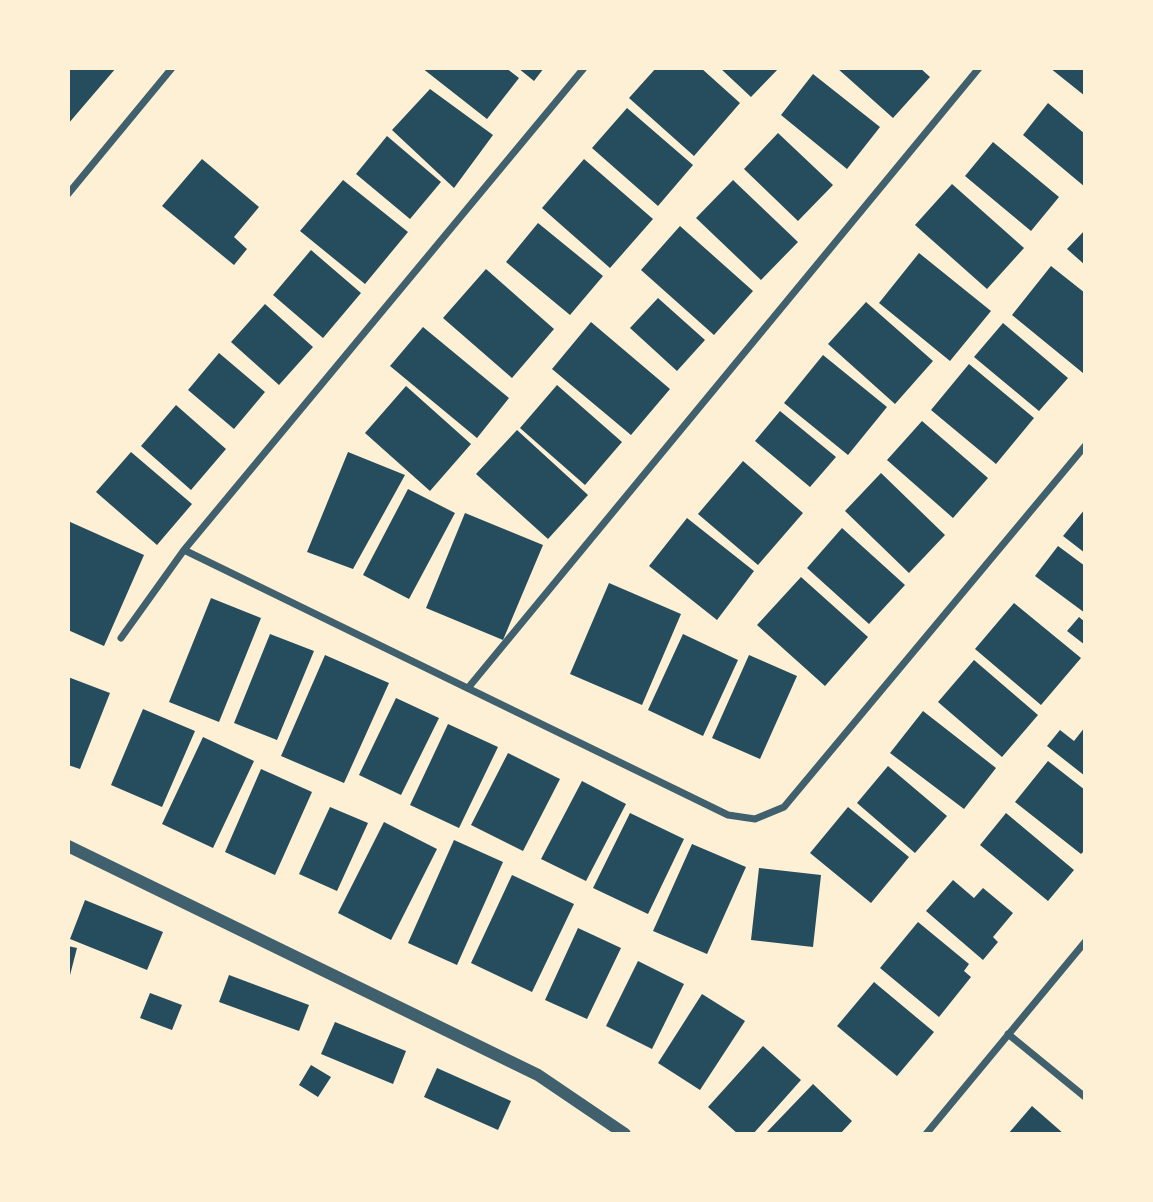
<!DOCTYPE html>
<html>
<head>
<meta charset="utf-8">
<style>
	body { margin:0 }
	#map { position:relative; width:1153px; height:1202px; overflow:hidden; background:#fdf0d5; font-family:"Exo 2",sans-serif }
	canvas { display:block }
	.frame { position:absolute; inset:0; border:70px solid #fdf0d5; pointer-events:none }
</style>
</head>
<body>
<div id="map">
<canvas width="1153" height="1202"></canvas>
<div class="frame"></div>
</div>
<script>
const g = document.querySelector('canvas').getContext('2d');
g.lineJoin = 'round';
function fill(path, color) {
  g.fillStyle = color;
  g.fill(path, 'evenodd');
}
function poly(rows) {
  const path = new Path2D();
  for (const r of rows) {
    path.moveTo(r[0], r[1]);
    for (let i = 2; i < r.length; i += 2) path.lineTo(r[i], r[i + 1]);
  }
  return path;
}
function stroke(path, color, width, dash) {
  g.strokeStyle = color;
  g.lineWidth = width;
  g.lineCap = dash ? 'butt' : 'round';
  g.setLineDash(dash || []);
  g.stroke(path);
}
const building = poly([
	[68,68,116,68,68,124],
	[422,68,506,68,519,78,487,119],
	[518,68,544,68,534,81],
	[656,68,701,68,740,103,694,156,629,98],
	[720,68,779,68,751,97],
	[837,68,920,68,930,77,893,118],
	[1050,68,1085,68,1085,96],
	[813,74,880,127,847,169,781,115],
	[430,89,493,135,454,188,392,130],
	[1048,103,1085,134,1085,187,1023,135],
	[627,108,693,165,658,206,592,148],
	[778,133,833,185,798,221,744,169],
	[387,136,441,182,410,219,356,174],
	[993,142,1059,197,1031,231,965,176],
	[202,159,259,207,234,237,247,249,234,265,162,206],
	[584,159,653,219,610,268,542,208],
	[343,180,408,232,365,284,300,231],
	[733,180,798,242,761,280,696,218],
	[952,184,1024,248,987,289,915,225],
	[538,223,603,276,570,315,506,262],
	[680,226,753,291,714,335,641,270],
	[1085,230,1085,265,1067,249],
	[311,250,361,293,323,338,273,295],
	[919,253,991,311,950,361,879,303],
	[1051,266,1085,293,1085,371,1083,373,1012,315],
	[486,269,554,329,512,378,443,318],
	[658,298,705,340,677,371,630,328],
	[866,302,933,361,895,404,828,344],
	[265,304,313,347,279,385,231,342],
	[591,322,670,389,631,435,552,369],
	[1003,323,1068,378,1039,411,974,357],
	[423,327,509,398,477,438,390,366],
	[219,353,265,392,234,429,188,390],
	[823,355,887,407,848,455,784,403],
	[969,364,1034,418,996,464,931,410],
	[557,385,622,442,585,485,520,428],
	[406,386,471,444,430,491,365,433],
	[176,405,226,449,191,490,141,446],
	[780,411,836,457,810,487,755,441],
	[922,421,988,478,953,518,887,460],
	[517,430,588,495,548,539,476,474],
	[131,452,192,504,157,545,96,492],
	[348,452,405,475,353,569,307,552],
	[743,461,803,513,758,565,698,514],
	[881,473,945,535,909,573,845,511],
	[408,489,455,513,409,599,363,575],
	[1085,509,1085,553,1063,536],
	[465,513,543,545,503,640,426,608],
	[687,518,754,571,717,620,649,566],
	[68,521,144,555,104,646,68,630],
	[842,528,905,585,869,624,807,568],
	[1058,546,1085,566,1085,613,1035,576],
	[801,577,868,637,825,686,757,625],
	[609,583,681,614,642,705,570,674],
	[211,598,261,618,219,722,169,702],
	[1014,603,1081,658,1041,705,975,649],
	[1079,617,1085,622,1085,645,1067,631],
	[270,634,314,651,277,740,234,723],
	[683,634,738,660,703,736,648,710],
	[325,655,389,683,344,783,281,756],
	[749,655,797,676,760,759,712,738],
	[974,660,1038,715,1002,757,938,702],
	[68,677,110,693,80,769,68,765],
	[396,698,439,718,401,795,359,775],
	[143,709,195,731,162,807,111,785],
	[923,711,996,768,964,809,890,753],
	[448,724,498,747,459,828,410,805],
	[1085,727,1085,776,1047,746,1060,730,1074,741],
	[203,737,254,761,213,848,162,824],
	[508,753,560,779,523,851,471,825],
	[1048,761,1085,790,1085,850,1081,854,1015,802],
	[888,766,947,816,915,853,857,803],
	[261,769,312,792,275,875,225,852],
	[582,781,626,804,586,881,541,859],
	[330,807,368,823,337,891,299,874],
	[848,807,909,857,871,903,810,853],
	[630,813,684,839,648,914,593,888],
	[1006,813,1074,870,1048,901,980,845],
	[384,822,437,849,391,940,338,913],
	[454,840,503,862,457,965,408,943],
	[692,844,746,867,707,954,653,931],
	[759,868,821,875,813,947,751,940],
	[512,875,574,904,532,992,471,963],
	[953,880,974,898,983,888,1013,913,993,937,998,942,983,960,926,911],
	[85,900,163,932,147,970,70,939],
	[918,922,969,964,964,971,971,977,939,1017,880,968],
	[578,928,621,948,587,1019,545,1000],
	[68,946,77,948,69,979,68,979],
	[638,961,684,984,652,1049,606,1026],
	[229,975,309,1005,299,1031,219,1002],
	[874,982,934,1032,897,1076,837,1026],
	[150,993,182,1005,172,1030,140,1018],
	[702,994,745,1021,700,1090,658,1063],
	[335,1022,406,1051,393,1084,321,1054],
	[763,1046,801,1080,753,1134,738,1134,708,1107],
	[311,1065,331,1077,318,1097,299,1085],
	[437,1068,511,1101,498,1130,424,1097],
	[813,1084,852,1121,840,1134,765,1134],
	[1032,1106,1064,1134,1008,1134]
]);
const minor = poly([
	[68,194,172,68],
	[184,550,728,815,755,819,784,807,1085,446],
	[121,638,184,550,584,68],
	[468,688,979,68],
	[1008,1034,1085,1097],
	[926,1134,1085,942]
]);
const tertiary = poly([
	[68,846,538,1075,625,1134]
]);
fill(building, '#264d5e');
stroke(minor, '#3f606c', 7);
stroke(tertiary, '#3f606c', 12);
</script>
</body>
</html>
